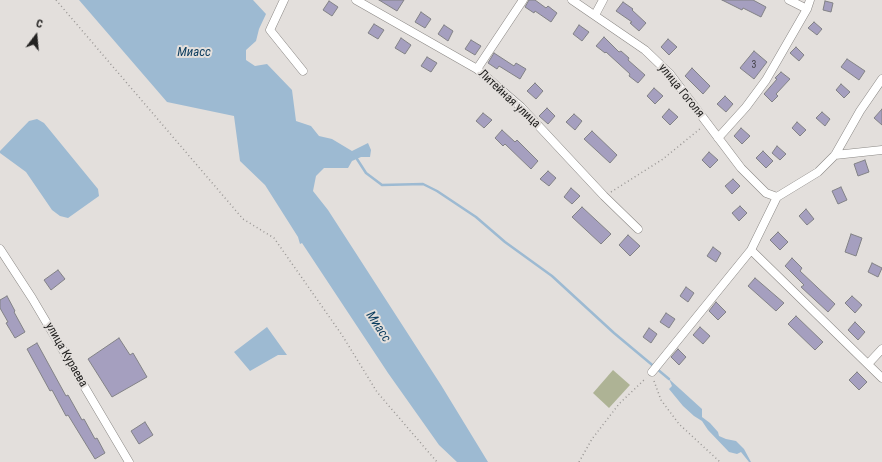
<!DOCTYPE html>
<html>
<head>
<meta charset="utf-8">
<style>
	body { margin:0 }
	#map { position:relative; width:882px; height:462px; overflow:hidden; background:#e3dfdc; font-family:"Roboto Condensed",sans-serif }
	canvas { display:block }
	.north { position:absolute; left:16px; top:16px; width:40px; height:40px; -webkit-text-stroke:3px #e3dfdc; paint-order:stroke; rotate:16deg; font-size:11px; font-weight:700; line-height:16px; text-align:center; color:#232221 }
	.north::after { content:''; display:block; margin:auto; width:14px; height:18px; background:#232221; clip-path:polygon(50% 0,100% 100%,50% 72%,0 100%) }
</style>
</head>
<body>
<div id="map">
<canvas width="882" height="462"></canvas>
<div class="north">С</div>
</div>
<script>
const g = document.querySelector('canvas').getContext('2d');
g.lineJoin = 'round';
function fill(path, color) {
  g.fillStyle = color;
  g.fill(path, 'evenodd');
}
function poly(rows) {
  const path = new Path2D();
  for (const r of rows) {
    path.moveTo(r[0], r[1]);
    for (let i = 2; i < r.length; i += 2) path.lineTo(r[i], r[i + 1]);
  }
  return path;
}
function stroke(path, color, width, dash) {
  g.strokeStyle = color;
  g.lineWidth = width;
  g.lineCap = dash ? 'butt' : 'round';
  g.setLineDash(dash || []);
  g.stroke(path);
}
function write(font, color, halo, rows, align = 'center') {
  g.font = font + ' "Roboto Condensed",sans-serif';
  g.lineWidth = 4;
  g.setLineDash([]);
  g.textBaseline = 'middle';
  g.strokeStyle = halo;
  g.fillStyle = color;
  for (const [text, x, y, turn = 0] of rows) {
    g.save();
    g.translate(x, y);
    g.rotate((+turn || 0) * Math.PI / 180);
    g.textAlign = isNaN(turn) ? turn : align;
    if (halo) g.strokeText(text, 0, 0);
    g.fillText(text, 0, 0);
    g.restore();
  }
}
const green = poly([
	[613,370,630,385,609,408,593,393]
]);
const water = poly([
	[79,0,253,0,266,14,259,29,256,41,246,50,246,60,255,66,267,64,292,90,296,121,311,126,319,136,332,139,352,151,368,143,371,150,370,157,361,157,352,161,348,168,324,168,316,176,313,191,328,210,441,385,488,462,457,462,439,445,388,373,302,243,300,244,298,237,265,185,240,161,234,116,167,102],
	[37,119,44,123,98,189,99,196,68,218,60,216,52,210,26,172,0,153,0,151,29,121],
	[267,327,287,355,278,355,250,371,234,352],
	[669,379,702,409,702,417,710,423,718,432,719,436,726,439,736,441,744,449,751,462,749,462,741,452,737,454,729,452,708,430,702,421,694,416,683,406,669,389,672,386]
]);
const stream = poly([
	[357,159,366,173,382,185,423,184,437,191,476,217,505,242,552,276,614,333,669,379]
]);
const building = poly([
	[379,0,404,0,397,11,379,0],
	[529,0,535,0,546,8,548,6,557,13,551,22,535,11,534,13,525,7,529,0],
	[722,0,753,0,766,7,761,17,743,8,742,10,722,0],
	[329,1,338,7,332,16,323,10,329,1],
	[825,1,833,3,831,12,823,10,825,1],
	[623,2,633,9,632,10,646,23,639,31,630,23,632,22,616,11,623,2],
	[421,12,431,19,425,28,415,22,421,12],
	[814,22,822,29,817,35,808,28,814,22],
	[374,24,384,30,378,39,368,33,374,24],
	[444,25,453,31,448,41,438,34,444,25],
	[579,25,589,32,582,41,573,34,579,25],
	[604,37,619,52,621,51,629,58,628,60,645,75,638,83,629,76,630,74,606,52,605,53,596,46,604,37],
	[401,38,411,45,405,54,395,48,401,38],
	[668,39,677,47,669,55,661,47,668,39],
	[471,40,481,46,475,55,465,49,471,40],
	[796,47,804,55,799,61,790,53,796,47],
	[754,51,767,62,754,79,740,68,754,51],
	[494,53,514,66,516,63,526,69,520,79,499,66,497,69,488,63,494,53],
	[427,57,437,63,431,72,421,66,427,57],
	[847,59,865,71,859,80,841,67,847,59],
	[692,68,710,86,703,94,685,76,692,68],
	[781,72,790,79,776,94,778,96,772,102,764,94,777,79,775,78,781,72],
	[535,83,543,91,536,99,527,91,535,83],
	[841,84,850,92,844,98,836,90,841,84],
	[654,88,663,96,655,104,647,96,654,88],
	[725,96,733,104,726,112,717,104,725,96],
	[547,108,555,116,548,124,539,116,547,108],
	[669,109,678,117,670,125,662,117,669,109],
	[882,109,882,125,874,118,882,109],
	[822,112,830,119,825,126,816,118,822,112],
	[483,113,492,120,484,128,476,121,483,113],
	[574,114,582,121,575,130,566,122,574,114],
	[797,122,806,130,800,136,792,128,797,122],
	[741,128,750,136,742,144,734,136,741,128],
	[502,130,515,142,517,140,538,161,531,169,505,144,503,146,495,138,502,130],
	[592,131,617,155,610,163,584,139,592,131],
	[777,146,786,154,780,160,772,153,777,146],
	[763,151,773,161,766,168,756,158,763,151],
	[709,152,718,160,710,168,702,160,709,152],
	[865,160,869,172,858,176,854,164,865,160],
	[548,171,556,178,549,186,540,179,548,171],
	[733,179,740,186,732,194,725,186,733,179],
	[841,187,847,200,838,204,832,191,841,187],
	[571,188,580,196,572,204,564,197,571,188],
	[740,206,747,213,739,221,732,213,740,206],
	[582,207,611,234,601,244,572,217,582,207],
	[806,209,814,219,807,225,799,216,806,209],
	[778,232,788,242,780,250,770,240,778,232],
	[851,234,862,238,856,256,845,252,851,234],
	[628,235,640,246,630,256,619,245,628,235],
	[713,247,721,253,716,262,707,256,713,247],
	[792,258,802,268,800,271,835,304,828,312,801,287,804,285,785,266,792,258],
	[872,263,882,268,878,277,868,272,872,263],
	[58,270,65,279,51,290,44,280,58,270],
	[755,278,784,303,776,311,748,286,755,278],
	[686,287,694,293,688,302,680,296,686,287],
	[7,296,15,311,14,312,25,332,15,338,6,323,8,322,0,308,0,300,7,296],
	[852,296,862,305,855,313,845,303,852,296],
	[716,302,726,312,718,320,709,311,716,302],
	[666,313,675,319,669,328,660,322,666,313],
	[796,316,823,342,815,350,788,324,796,316],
	[855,322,865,332,858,340,848,330,855,322],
	[700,327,710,336,703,344,693,335,700,327],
	[649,328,657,334,651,343,643,337,649,328],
	[119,338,130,355,133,353,147,377,112,397,88,359,119,338],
	[37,343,66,396,68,395,82,420,84,419,95,439,97,438,105,453,95,459,68,415,66,416,52,390,50,391,27,349,37,343],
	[678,349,686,357,679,365,671,357,678,349],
	[857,372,867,382,859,390,849,380,857,372],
	[145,422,153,435,139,444,131,431,145,422]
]);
const path = poly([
	[56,0,243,219,274,238,342,335,377,392,437,462],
	[611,192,663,159,701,128],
	[654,381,661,400,679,424,720,462],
	[579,462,592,439,619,404,646,378]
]);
const minor = poly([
	[284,0,270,30,303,71],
	[356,0,477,69,521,107,604,196,638,229],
	[572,0,645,50,670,74,741,168,766,193,777,197],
	[789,0,807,9],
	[595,15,603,0],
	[477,69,523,0],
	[718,138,746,107,766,80,807,9,810,0],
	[835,155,882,150],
	[0,249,32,298,129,462],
	[751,250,777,197,818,172,835,155,860,111,882,79],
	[868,364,882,349],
	[652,372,751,250,882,378]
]);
const numberNames = [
	["3",754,65]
];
const streetNames = [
	["улица Гоголя",681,91,51],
	["Литейная улица",509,99,43],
	["улица Кураева",66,355,60]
];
const waterNames = [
	["Миасс",194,53],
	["Миасс",378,327,57]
];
fill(green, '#aeb395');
fill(water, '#9dbad2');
stroke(stream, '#9dbad2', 2.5);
fill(building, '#a59fbf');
stroke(building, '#828286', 1);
stroke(minor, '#8a8784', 9);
stroke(path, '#9a9795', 1.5, [1, 3]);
stroke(minor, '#fff', 8);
write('10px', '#444148', null, numberNames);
write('12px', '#232221', '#e3dfdc', streetNames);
write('italic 13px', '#0e3e5f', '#e3dfdc', waterNames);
</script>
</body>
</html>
